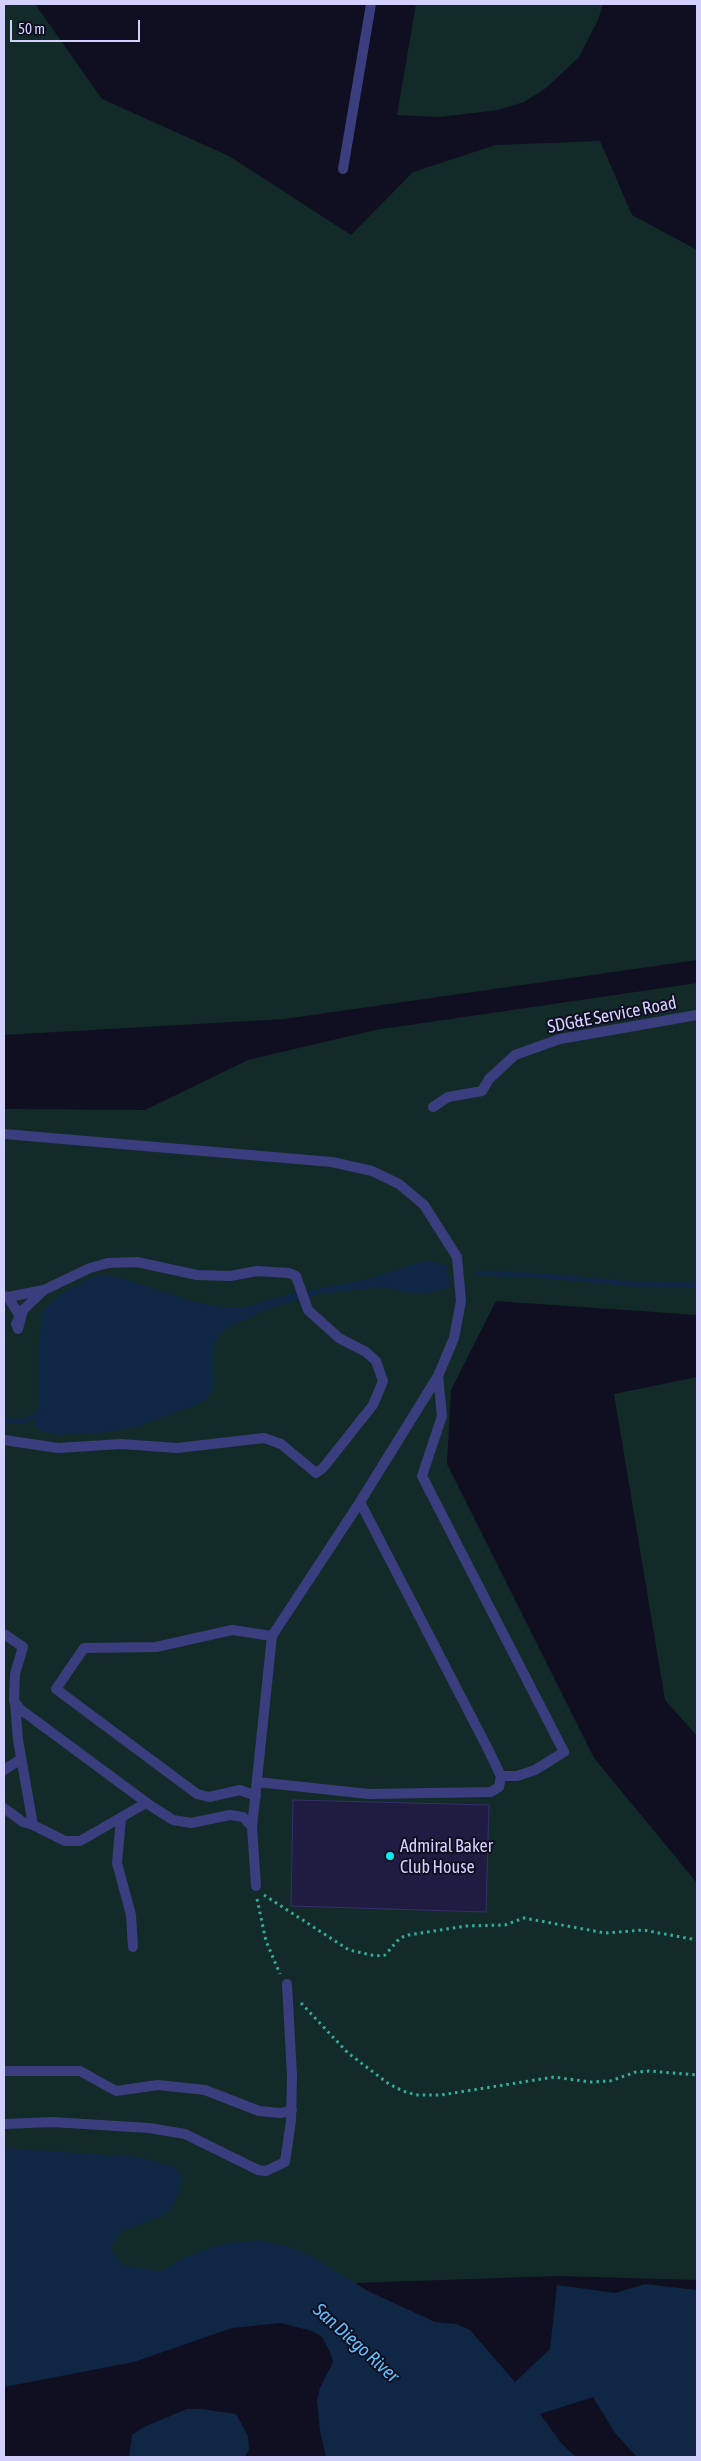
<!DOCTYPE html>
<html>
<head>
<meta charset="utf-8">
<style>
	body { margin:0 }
	#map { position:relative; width:701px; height:2461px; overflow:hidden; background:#100e21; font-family:"Asap Condensed",sans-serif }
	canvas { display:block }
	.frame { position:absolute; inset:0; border:5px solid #d2d0fd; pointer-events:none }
	.scale { position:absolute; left:10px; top:20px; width:130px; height:22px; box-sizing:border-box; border:2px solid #d2d0fd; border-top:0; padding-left:6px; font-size:15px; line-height:18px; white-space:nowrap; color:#d2d0fd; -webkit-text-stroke:4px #100e21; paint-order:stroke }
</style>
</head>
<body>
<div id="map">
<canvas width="701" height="2461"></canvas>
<div class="frame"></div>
<div class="scale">50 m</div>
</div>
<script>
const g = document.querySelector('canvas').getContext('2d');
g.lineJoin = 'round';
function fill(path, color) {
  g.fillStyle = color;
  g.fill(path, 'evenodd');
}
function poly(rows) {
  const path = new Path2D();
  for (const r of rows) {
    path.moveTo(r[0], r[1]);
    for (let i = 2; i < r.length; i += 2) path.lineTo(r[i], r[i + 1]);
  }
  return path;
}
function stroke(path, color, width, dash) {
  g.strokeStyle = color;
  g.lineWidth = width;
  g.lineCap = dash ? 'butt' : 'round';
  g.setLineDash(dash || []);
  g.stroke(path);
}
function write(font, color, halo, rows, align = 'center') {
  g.font = font + ' "Asap Condensed",sans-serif';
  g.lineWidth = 4;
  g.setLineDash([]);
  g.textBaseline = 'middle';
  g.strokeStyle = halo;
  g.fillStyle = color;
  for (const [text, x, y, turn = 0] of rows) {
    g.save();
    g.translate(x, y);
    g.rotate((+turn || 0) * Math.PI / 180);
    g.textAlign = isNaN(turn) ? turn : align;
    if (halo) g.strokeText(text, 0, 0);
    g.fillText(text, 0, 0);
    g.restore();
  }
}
const green = poly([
	[4,4,35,4,102,99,229,156,351,235,413,172,496,145,600,141,632,215,697,250,697,960,284,1019,4,1035],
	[416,4,603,4,598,20,579,57,546,88,524,102,498,110,440,117,397,115],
	[697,983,697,1315,496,1301,451,1390,447,1464,594,1758,697,1883,697,2280,558,2276,355,2283,4,2360,4,1109,145,1110,248,1060,375,1030],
	[697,1377,697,1736,665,1700,614,1394]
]);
const water = poly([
	[421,1262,434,1262,447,1266,450,1288,427,1293,408,1293,382,1287,319,1294,269,1309,225,1328,216,1340,213,1351,214,1386,207,1399,196,1405,137,1427,98,1433,59,1435,42,1431,33,1425,40,1397,39,1341,42,1316,46,1307,59,1295,86,1280,97,1276,114,1276,195,1302,227,1308,241,1308,290,1294,368,1279],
	[4,2148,140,2157,174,2167,182,2176,182,2184,171,2209,162,2216,122,2231,110,2248,122,2264,127,2266,140,2267,160,2272,183,2258,224,2243,260,2240,290,2247,310,2255,368,2291,435,2322,456,2324,470,2330,515,2382,550,2349,557,2285,615,2293,645,2284,697,2290,697,2457,637,2457,615,2433,593,2397,540,2414,561,2443,576,2457,326,2457,320,2431,317,2401,320,2388,333,2362,330,2352,322,2337,312,2331,281,2323,232,2328,134,2362,4,2387],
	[187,2409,202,2409,236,2414,248,2436,249,2449,245,2457,129,2457,132,2435,144,2427]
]);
const stream = poly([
	[478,1273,548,1276,632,1284,697,1285],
	[4,1421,25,1421,40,1412]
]);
const building = poly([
	[293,1800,489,1805,486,1912,291,1906,293,1800]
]);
const path = poly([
	[264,1895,349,1950,376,1956,385,1955,400,1938,408,1935,466,1926,505,1925,524,1918,605,1933,643,1930,697,1940],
	[257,1899,266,1941,280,1974],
	[301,2003,348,2053,389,2084,403,2091,416,2095,441,2095,554,2077,590,2082,610,2081,636,2072,649,2071,697,2075]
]);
const lane = poly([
	[343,169,371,4],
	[433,1107,448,1097,482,1091,489,1079,515,1055,560,1039,697,1015],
	[4,1134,332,1162,372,1171,399,1184,424,1205,457,1257,461,1301,454,1338,438,1376,360,1502,272,1636,252,1827,256,1886],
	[4,1296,8,1297,20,1316,16,1324,18,1329,23,1310,44,1290,90,1268,108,1263,137,1262,197,1275,230,1276,257,1271,289,1273,296,1276,308,1310,339,1338,366,1352,376,1361,383,1381,373,1405,323,1468,316,1473,281,1444,264,1438,177,1448,121,1444,58,1448,4,1440],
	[8,1297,44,1290],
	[438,1376,442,1416,422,1476,564,1752,535,1770,517,1776,501,1776],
	[4,1634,23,1647,15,1674,14,1701,20,1709,151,1806,173,1820,191,1823,230,1815,243,1817,252,1827],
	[4,1770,21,1759],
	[257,1782,369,1794,491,1792,499,1787,501,1776,488,1749,360,1502],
	[256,1796,240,1790,209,1797,197,1794,56,1689,84,1648,156,1647,232,1630,272,1636],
	[4,1808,23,1822,33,1825,18,1740,15,1703],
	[121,1818,117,1863,131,1915,133,1947],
	[33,1825,65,1841,80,1841,146,1803],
	[4,2071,80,2071,116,2091,158,2085,205,2090,259,2111,281,2113,292,2110],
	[4,2124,52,2122,149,2128,185,2134,258,2170,266,2171,285,2162,291,2121,292,2076,287,1984]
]);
const markers = [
	[390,1856,5,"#0aeaef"]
];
const streetNames = [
	["SDG&E Service Road",612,1015,-11]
];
const poiNames = [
	["Admiral Baker",400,1846],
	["Club House",400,1867]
];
const waterNames = [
	["San Diego River",356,2343,42]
];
fill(green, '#122b28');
fill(water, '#0f2744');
stroke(stream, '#0f2744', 5);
fill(building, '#201b41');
stroke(building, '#362e6c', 1);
stroke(path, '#33ae9d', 3, [2.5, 4]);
stroke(lane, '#3b3e7e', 10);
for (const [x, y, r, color] of markers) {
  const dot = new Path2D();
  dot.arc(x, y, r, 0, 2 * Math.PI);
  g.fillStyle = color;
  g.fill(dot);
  stroke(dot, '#100e21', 2);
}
write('18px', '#d2d0fd', '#100e21', streetNames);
write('18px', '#d2d0fd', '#100e21', poiNames, 'left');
write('italic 19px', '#63bff8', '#100e21', waterNames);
</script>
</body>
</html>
